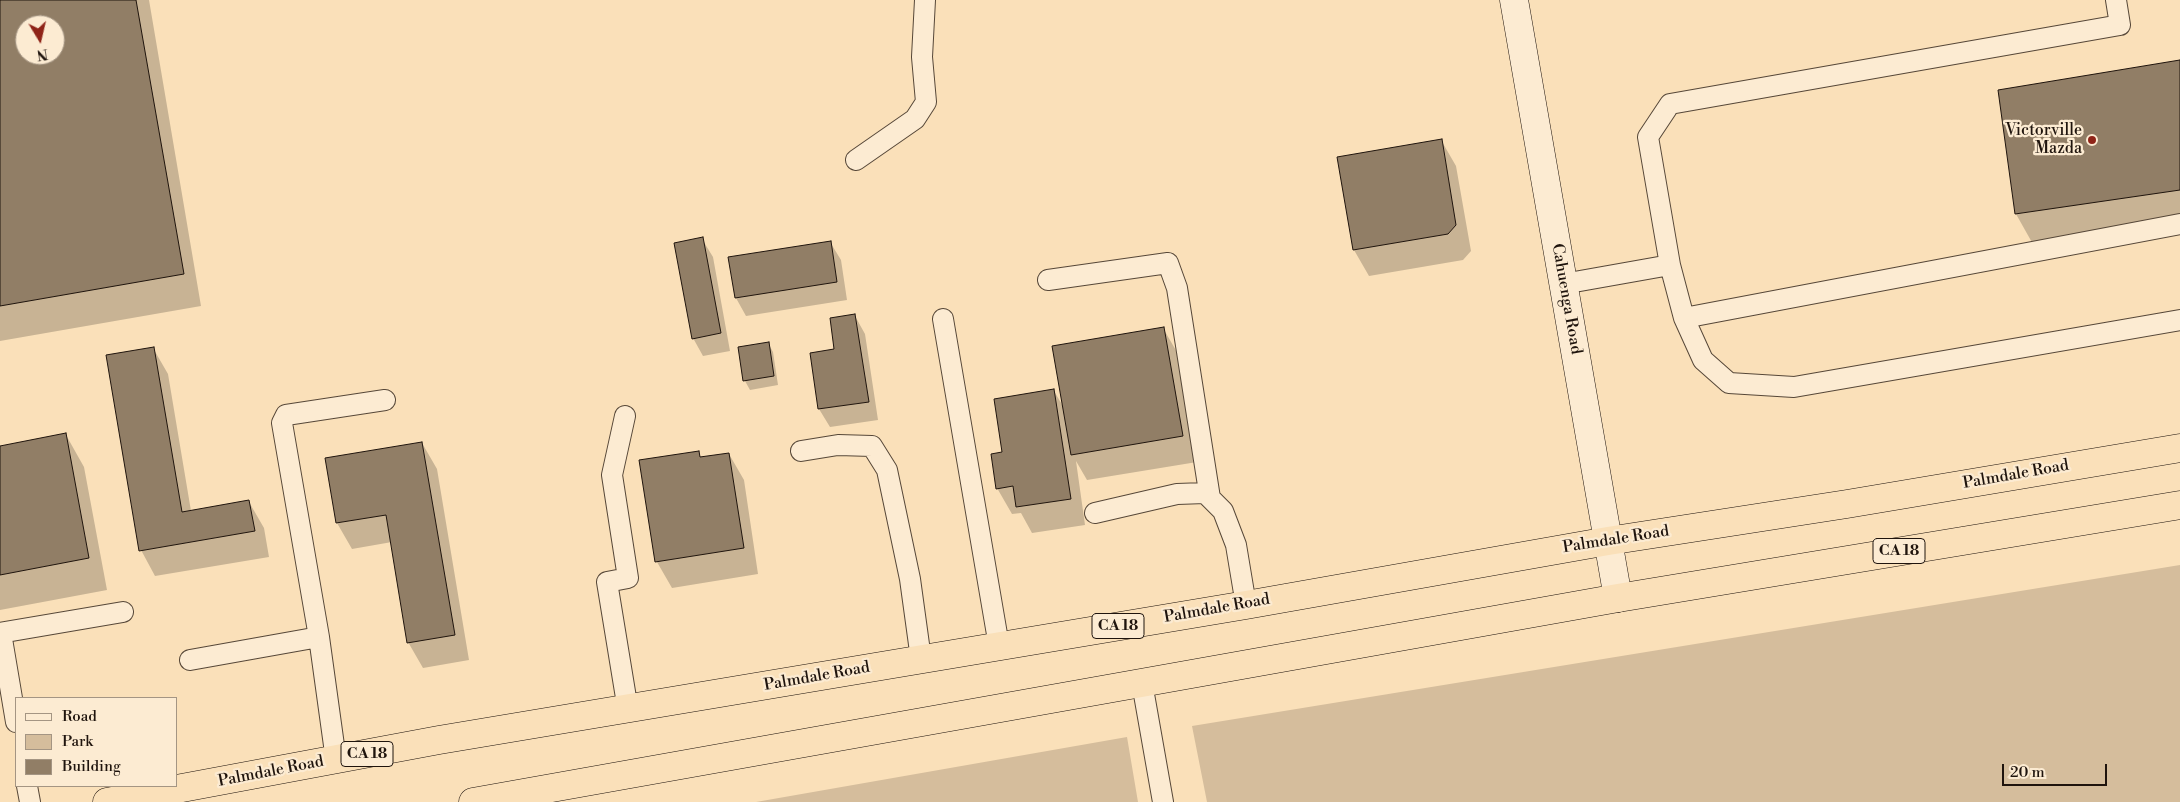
<!DOCTYPE html>
<html>
<head>
<meta charset="utf-8">
<style>
	body { margin:0 }
	#map { position:relative; width:2180px; height:802px; overflow:hidden; background:#fae0b9; font-family:"Libre Bodoni",serif }
	canvas { display:block }
	.legend { position:absolute; left:15px; top:697px; width:162px; height:90px; box-sizing:border-box; background:#fcebd2; border:1px solid #a49583; margin:0; padding:6px 9px; list-style:none; font-size:15px; color:#1f140d }
	.legend li { display:flex; align-items:center; gap:10px; height:25px }
	.legend b { width:25px; border:1px solid #a49583 }
	.north { position:absolute; left:15px; top:15px; width:50px; height:50px; box-sizing:border-box; background:#fcebd2; border:1px solid #a49583; border-radius:50%; rotate:171deg; font-size:14px; font-weight:700; line-height:20px; text-align:center; color:#1f140d }
	.north::after { content:''; display:block; margin:auto; width:18px; height:22px; background:#8f2418; clip-path:polygon(50% 0,100% 100%,50% 72%,0 100%) }
	.scale { position:absolute; left:2002px; top:764px; width:105px; height:22px; box-sizing:border-box; border:2px solid #1f140d; border-top:0; padding-left:6px; font-size:15px; line-height:18px; white-space:nowrap; color:#1f140d; -webkit-text-stroke:4px #fcebd2; paint-order:stroke }
</style>
</head>
<body>
<div id="map">
<canvas width="2180" height="802"></canvas>
<ul class="legend">
<li><b style="height:6px;background:#fcebd2"></b>Road</li>
<li><b style="height:14px;background:#d5bd9c"></b>Park</li>
<li><b style="height:14px;background:#917e66"></b>Building</li>
</ul>
<div class="north">N</div>
<div class="scale">20 m</div>
</div>
<script>
const g = document.querySelector('canvas').getContext('2d');
g.lineJoin = 'round';
function fill(path, color) {
  g.fillStyle = color;
  g.fill(path, 'evenodd');
}
function poly(rows) {
  const path = new Path2D();
  for (const r of rows) {
    path.moveTo(r[0], r[1]);
    for (let i = 2; i < r.length; i += 2) path.lineTo(r[i], r[i + 1]);
  }
  return path;
}
function stroke(path, color, width, dash) {
  g.strokeStyle = color;
  g.lineWidth = width;
  g.lineCap = dash ? 'butt' : 'round';
  g.setLineDash(dash || []);
  g.stroke(path);
}
function write(font, color, halo, rows, align = 'center') {
  g.font = font + ' "Libre Bodoni",serif';
  g.lineWidth = 4.5;
  g.setLineDash([]);
  g.textBaseline = 'middle';
  g.strokeStyle = halo;
  g.fillStyle = color;
  for (const [text, x, y, turn = 0] of rows) {
    g.save();
    g.translate(x, y);
    g.rotate((+turn || 0) * Math.PI / 180);
    g.textAlign = isNaN(turn) ? turn : align;
    if (halo) g.strokeText(text, 0, 0);
    g.fillText(text, 0, 0);
    g.restore();
  }
}
const green = poly([
	[2180,565,2180,802,1207,802,1192,726],
	[1127,737,1138,802,756,802]
]);
const shadow = poly([
	[0,0,149,0,201,306,0,341],
	[25,25,55,25,55,55,25,55],
	[2180,61,2180,225,2034,246,2016,214],
	[1441,140,1456,166,1471,251,1463,260,1369,276,1354,250,1338,158],
	[702,239,713,257,730,351,703,356,693,338],
	[830,242,841,260,847,300,746,316,736,298],
	[855,316,865,334,878,420,830,427,819,409],
	[1163,328,1178,354,1197,462,1087,480,1076,461,1085,525,1032,533,1021,513,1012,514,997,488,1004,453,1054,391,1064,408],
	[768,343,773,352,778,385,750,390,745,381,739,348],
	[153,348,168,374,191,511,249,502,264,528,269,557,155,576,141,550],
	[66,435,84,467,107,590,0,610,0,447],
	[422,443,437,469,469,660,423,668,408,642,392,542,352,549,337,523,326,459],
	[698,452,701,458,729,454,744,480,758,574,672,588,657,562]
]);
const building = poly([
	[0,0,136,0,184,274,0,306,0,0],
	[25,25,55,25,55,55,25,55,25,25],
	[2180,60,2180,190,2015,214,1998,90,2180,60],
	[1442,139,1456,225,1448,234,1353,250,1337,157,1442,139],
	[703,237,721,333,692,339,674,243,703,237],
	[831,241,837,282,735,298,728,257,831,241],
	[855,314,869,402,818,409,810,353,834,349,830,318,855,314],
	[1164,327,1183,436,1071,455,1052,346,1164,327],
	[769,342,774,376,743,381,738,347,769,342],
	[154,347,182,512,249,500,255,531,139,551,106,355,154,347],
	[1054,389,1071,499,1016,507,1013,486,996,489,991,454,1002,452,994,399,1054,389],
	[66,433,89,558,0,575,0,446,66,433],
	[422,442,455,635,407,643,386,515,336,523,325,458,422,442],
	[699,451,700,457,729,453,744,548,655,562,639,460,699,451]
]);
const lane = poly([
	[856,160,915,119,926,102,922,57,925,0],
	[1670,265,1684,318,1703,360,1729,383,1794,387,2180,320],
	[1048,280,1168,263,1177,288,1210,498],
	[1563,284,1670,265,1648,137,1670,104,2120,25,2116,0],
	[1684,318,2180,224],
	[943,319,999,646],
	[625,416,612,475,628,578,607,582,628,710],
	[801,451,838,445,872,446,887,470,910,579,921,659],
	[1095,513,1177,494,1205,493,1223,511,1236,545,1246,605],
	[0,633,123,612],
	[1,633,16,722],
	[190,660,319,637],
	[1142,683,1163,802],
	[336,760,319,637,282,423,286,415,385,400],
	[27,786,30,802]
]);
const secondary = poly([
	[1514,0,1618,598]
]);
const highway = poly([
	[107,802,439,740,1246,605,1608,541,1847,504,2180,448],
	[473,802,1618,598,2180,505]
]);
const markers = [
	[2092,140,5,"#8f2418"]
];
const shields = [
	[1899,551,52],
	[1118,626,52],
	[367,754,52]
];
const shieldNames = [
	["CA 18",1899,551],
	["CA 18",1118,626],
	["CA 18",367,754]
];
const poiNames = [
	["Victorville",2082,131],
	["Mazda",2082,149]
];
const streetNames = [
	["Cahuenga Road",1566,299,80],
	["Palmdale Road",2016,475,-10],
	["Palmdale Road",1616,540,-9],
	["Palmdale Road",1217,609,-10],
	["Palmdale Road",817,677,-10],
	["Palmdale Road",271,772,-11]
];
fill(green, '#d5bd9c');
fill(shadow, '#0003');
fill(building, '#917e66');
stroke(building, '#1f140d', 1);
stroke(lane, '#564738', 22);
stroke(secondary, '#1f140d', 29);
stroke(highway, '#1f140d', 29);
stroke(lane, '#fcebd2', 20);
stroke(secondary, '#fcebd2', 28);
stroke(highway, '#fae0b9', 28);
for (const [x, y, r, color] of markers) {
  const dot = new Path2D();
  dot.arc(x, y, r, 0, 2 * Math.PI);
  g.fillStyle = color;
  g.fill(dot);
  stroke(dot, '#fcebd2', 2);
}
for (const [x, y, w] of shields) {
  const box = new Path2D();
  box.roundRect(x - w / 2, y - 12.5, w, 25, 4);
  g.fillStyle = '#fcebd2';
  g.fill(box);
  stroke(box, '#1f140d', 1);
}
write('bold 15px', '#1f140d', null, shieldNames);
write('16px', '#1f140d', '#fcebd2', poiNames, 'right');
write('16px', '#1f140d', '#fcebd2', streetNames);
</script>
</body>
</html>
